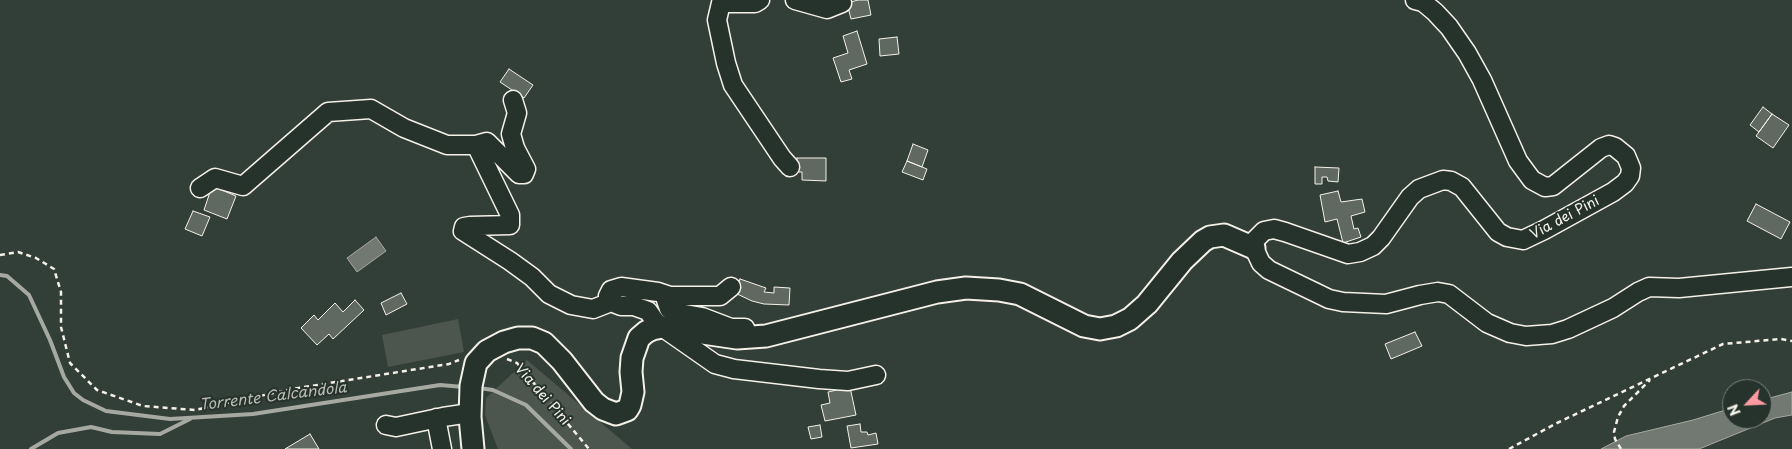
<!DOCTYPE html>
<html>
<head>
<meta charset="utf-8">
<style>
	body { margin:0 }
	#map { position:relative; width:1792px; height:449px; overflow:hidden; background:#323e38; font-family:"Playpen Sans",sans-serif }
	canvas { display:block }
	.north { position:absolute; left:1722px; top:379px; width:50px; height:50px; box-sizing:border-box; background:#26332d; border:1px solid #787f78; border-radius:50%; rotate:245deg; font-size:14px; font-weight:700; line-height:20px; text-align:center; color:#f4f1e8 }
	.north::after { content:''; display:block; margin:auto; width:18px; height:22px; background:#ff9aa2; clip-path:polygon(50% 0,100% 100%,50% 72%,0 100%) }
</style>
</head>
<body>
<div id="map">
<canvas width="1792" height="449"></canvas>
<div class="north">N</div>
</div>
<script>
const g = document.querySelector('canvas').getContext('2d');
g.lineJoin = 'round';
function fill(path, color) {
  g.fillStyle = color;
  g.fill(path, 'evenodd');
}
function poly(rows) {
  const path = new Path2D();
  for (const r of rows) {
    path.moveTo(r[0], r[1]);
    for (let i = 2; i < r.length; i += 2) path.lineTo(r[i], r[i + 1]);
  }
  return path;
}
function stroke(path, color, width, dash) {
  g.strokeStyle = color;
  g.lineWidth = width;
  g.lineCap = dash ? 'butt' : 'round';
  g.setLineDash(dash || []);
  g.stroke(path);
}
function write(font, color, halo, rows, align = 'center') {
  g.font = font + ' "Playpen Sans",sans-serif';
  g.lineWidth = 4;
  g.setLineDash([]);
  g.textBaseline = 'middle';
  g.strokeStyle = halo;
  g.fillStyle = color;
  for (const [text, x, y, turn = 0] of rows) {
    g.save();
    g.translate(x, y);
    g.rotate((+turn || 0) * Math.PI / 180);
    g.textAlign = isNaN(turn) ? turn : align;
    if (halo) g.strokeText(text, 0, 0);
    g.fillText(text, 0, 0);
    g.restore();
  }
}
const green = poly([
	[458,319,464,352,388,367,382,335],
	[527,360,632,449,498,449,485,415,486,398]
]);
const water = poly([
	[376,237,386,251,357,272,347,258,376,237],
	[1792,392,1792,415,1775,418,1699,449,1601,449,1626,436,1693,420,1732,408,1732,419,1762,419,1762,400,1792,392]
]);
const stream = poly([
	[0,275,7,276,29,295,50,340,64,377,74,393,83,400,106,411,170,419,253,414,440,385,464,387],
	[479,388,493,390,526,405,571,449],
	[31,449,58,433,91,427,112,432,160,434,190,419]
]);
const building = poly([
	[858,0,868,0,871,15,851,19,847,3,858,0],
	[857,31,867,64,849,70,852,79,841,82,833,58,848,53,843,36,857,31],
	[897,37,899,54,880,56,879,39,897,37],
	[509,69,533,85,524,98,500,82,509,69],
	[1763,107,1772,114,1759,132,1750,125,1763,107],
	[1772,114,1789,125,1773,148,1756,136,1772,114],
	[913,144,928,150,922,167,907,161,913,144],
	[797,158,826,158,826,181,802,180,802,172,797,172,797,158],
	[907,161,927,169,923,180,902,172,907,161],
	[1315,167,1339,168,1338,182,1328,181,1327,177,1322,177,1322,184,1315,184,1315,167],
	[212,186,236,196,227,219,204,210,212,186],
	[1338,191,1341,202,1362,199,1365,212,1351,216,1354,229,1358,228,1361,237,1343,243,1337,219,1325,222,1320,195,1338,191],
	[1756,204,1790,222,1781,239,1747,221,1756,204],
	[193,211,210,217,202,236,185,229,193,211],
	[740,279,766,288,764,292,774,293,774,287,790,288,789,305,764,304,752,301,735,293,740,279],
	[401,293,407,304,386,315,381,303,401,293],
	[355,300,364,310,333,339,329,334,317,345,301,328,314,315,318,320,335,303,343,312,355,300],
	[1415,332,1422,346,1391,359,1385,344,1415,332],
	[850,387,856,415,825,421,821,405,830,403,828,392,850,387],
	[860,424,861,432,867,432,868,435,876,433,878,444,851,448,847,426,860,424],
	[820,425,822,437,811,439,808,427,820,425],
	[310,434,319,449,285,449,310,434]
]);
const path = poly([
	[0,255,18,252,36,258,54,269,61,292,61,327,70,363,97,390,143,406,195,410,292,389,449,364,459,360],
	[507,359,517,363,589,449],
	[1509,449,1557,423,1723,344,1781,339,1792,341],
	[1621,449,1615,439,1614,432,1618,417,1624,406,1650,380]
]);
const minor = poly([
	[760,0,755,3,721,3,717,20,726,63,733,85,782,158,790,167],
	[795,0,827,9,842,3],
	[1415,0,1423,2,1435,12,1449,27,1467,53,1482,80,1518,161,1532,180,1545,187,1553,186,1601,148,1609,145,1615,147,1626,156,1631,168,1630,176,1625,183,1613,192,1544,230,1523,240,1507,237,1498,232,1462,187,1451,181,1443,180,1419,189,1410,197,1381,238,1373,246,1360,252,1348,254,1285,232,1274,229,1264,231,1255,240,1254,248,1261,263,1269,270,1329,299,1343,302,1386,304,1420,295,1438,292,1449,294,1487,323,1510,333,1526,336,1552,334,1568,329,1613,308,1638,292,1649,287,1679,288,1792,277],
	[513,100,517,113,511,134,515,148,526,169,524,174,519,174,487,142,476,145,510,215,510,225,470,226,464,227,463,231,510,261,532,277,549,294,571,305,593,309,611,302],
	[200,188,215,178,243,186,328,112,371,109,404,128,447,145,476,145],
	[731,287,720,296,670,296,658,292,621,287,611,290,608,296,611,302,621,306,634,306,648,311,655,321,662,327,715,364,734,369,819,379,848,381,876,375],
	[667,295,666,300,669,309,674,312,702,317,731,328,745,328],
	[436,418,442,449],
	[386,425,396,427,443,417,470,413]
]);
const major = poly([
	[473,449,470,417,471,386,476,363,487,351,504,342,518,338,532,338,544,343,562,361,594,402,603,409,616,414,627,410,630,405,633,392,631,372,632,358,639,338,646,332,652,329,662,327,737,338,766,336,937,292,966,288,999,290,1020,294,1084,326,1100,329,1116,326,1130,319,1147,304,1182,261,1203,241,1210,237,1224,235,1254,248]
]);
const streetNames = [
	["Via dei Pini",1565,218,-28],
	["Via dei Pini",542,395,49]
];
const waterNames = [
	["Torrente Calcandola",273,397,-7]
];
fill(green, '#4c564f');
fill(water, '#727972');
stroke(water, '#a6a9a1', 1);
stroke(stream, '#a6a9a1', 4);
fill(building, '#5f6861');
stroke(building, '#f4f1e8', 1);
stroke(minor, '#f4f1e8', 21);
stroke(major, '#f4f1e8', 25);
stroke(path, '#f4f1e8', 2.5, [5, 4]);
stroke(minor, '#26332d', 18);
stroke(major, '#26332d', 21);
write('14px', '#f4f1e8', '#26332d', streetNames);
write('italic 15px', '#babbb3', '#26332d', waterNames);
</script>
</body>
</html>
